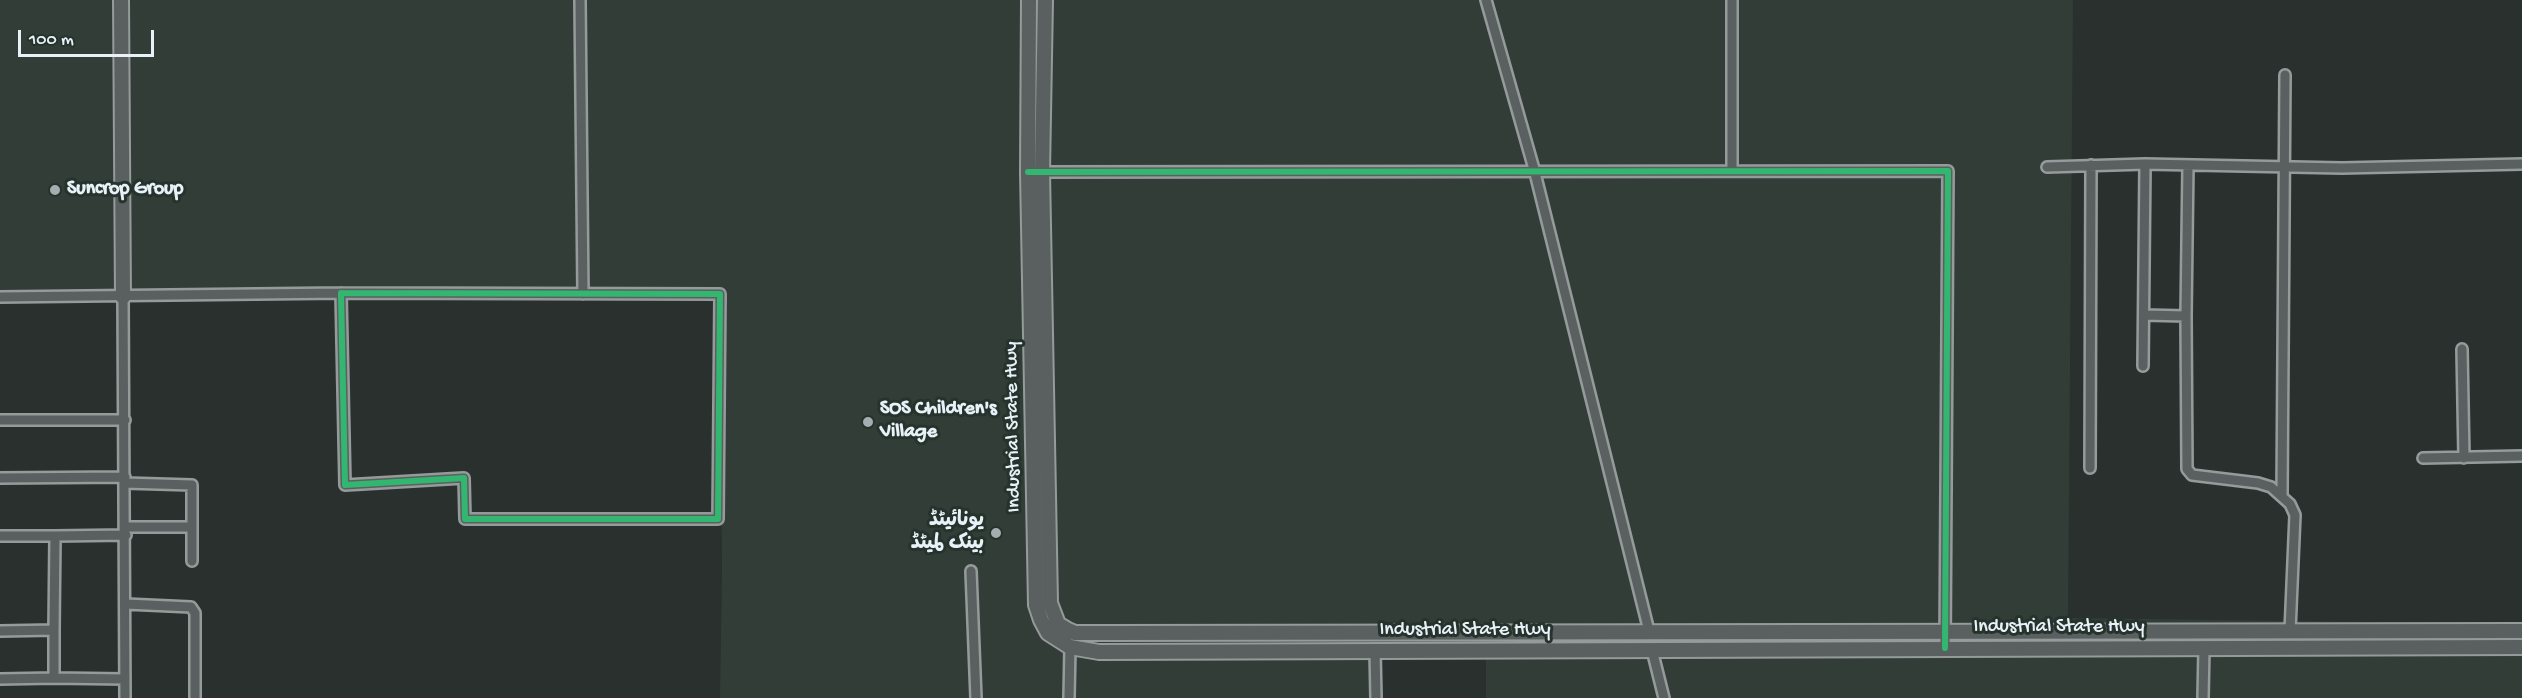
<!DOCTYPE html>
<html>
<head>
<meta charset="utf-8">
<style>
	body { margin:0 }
	#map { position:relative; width:2522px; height:698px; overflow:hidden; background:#29302d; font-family:"Gochi Hand",sans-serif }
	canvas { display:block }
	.scale { position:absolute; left:18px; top:30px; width:136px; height:27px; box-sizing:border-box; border:3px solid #e8f1f8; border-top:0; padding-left:8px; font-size:18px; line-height:21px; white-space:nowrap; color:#e8f1f8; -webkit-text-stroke:4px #26332d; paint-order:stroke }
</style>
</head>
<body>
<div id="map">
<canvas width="2522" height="698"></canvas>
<div class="scale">100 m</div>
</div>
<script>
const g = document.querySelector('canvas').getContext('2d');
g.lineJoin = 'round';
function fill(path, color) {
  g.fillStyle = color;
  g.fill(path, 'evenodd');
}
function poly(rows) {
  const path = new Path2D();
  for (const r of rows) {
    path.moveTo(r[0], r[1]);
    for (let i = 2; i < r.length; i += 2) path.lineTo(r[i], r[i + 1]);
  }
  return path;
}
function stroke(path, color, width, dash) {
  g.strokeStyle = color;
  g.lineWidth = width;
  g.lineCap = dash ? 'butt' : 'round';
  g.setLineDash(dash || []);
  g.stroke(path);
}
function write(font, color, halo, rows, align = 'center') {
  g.font = font + ' "Gochi Hand","Playpen Sans Arabic",sans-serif';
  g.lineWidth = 6;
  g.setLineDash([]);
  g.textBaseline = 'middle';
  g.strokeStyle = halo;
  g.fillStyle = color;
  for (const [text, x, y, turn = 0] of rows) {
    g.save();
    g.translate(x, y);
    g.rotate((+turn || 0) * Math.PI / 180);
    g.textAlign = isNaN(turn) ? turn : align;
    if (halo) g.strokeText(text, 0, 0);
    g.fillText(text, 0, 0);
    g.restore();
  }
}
const built = poly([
	[0,0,2073,0,2068,618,2522,624,2522,698,1486,698,1486,653,1374,654,1372,698,720,698,722,570,720,300,0,296]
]);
const street = poly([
	[580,0,583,294],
	[1486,0,1534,169,1649,631],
	[2188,165,2186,316,2187,469,2192,475,2258,483,2271,487,2290,504,2295,515,2290,631],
	[2047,167,2145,164,2342,168,2522,164],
	[1732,170,1732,0],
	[1037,172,1948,171,1945,648],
	[341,293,720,294,718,519,465,519,464,478,345,485,341,293],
	[0,297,341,293],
	[123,297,125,698],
	[2144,315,2186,316],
	[2462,349,2464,458],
	[2143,366,2145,164],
	[0,420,125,420],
	[2423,458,2522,456],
	[2090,468,2091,165],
	[0,478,125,477],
	[125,483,192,485,192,527],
	[2282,495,2285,75],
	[125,527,192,527,192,561],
	[0,536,55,536],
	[971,571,976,698],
	[126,604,191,607,195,613,195,698],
	[0,631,54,630,55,536,126,535],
	[1652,650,1664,698],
	[1375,651,1376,698],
	[54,678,125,679],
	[0,679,54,678,54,630],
	[1069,698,1070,647],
	[2203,698,2204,648]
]);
const secondary = poly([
	[121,0,123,297],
	[1029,0,1028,172,1036,605,1041,620,1048,633,1070,647,1099,652,2522,647],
	[1045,0,1042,172,1050,603,1058,624,1068,630,1075,633,1101,633,2522,631]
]);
const cycleway = poly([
	[1028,172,1948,171,1945,648],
	[341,293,720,294,718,519,465,519,464,478,345,485,341,293]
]);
const markers = [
	[55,190,6,"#a5adb1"],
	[868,422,6,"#a5adb1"],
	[996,533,6,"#a5adb1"]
];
const poiNames = [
	["Suncrop Group",67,190],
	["SOS Children's",880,410],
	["Village",880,433],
	["یونائیٹڈ",984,522,"right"],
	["بینک لمیٹڈ",984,545,"right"]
];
const streetNames = [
	["Industrial State Hwy",1014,427,-91],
	["Industrial State Hwy",2059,628],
	["Industrial State Hwy",1465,631]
];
fill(built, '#323d38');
stroke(street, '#959a9a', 14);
stroke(secondary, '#959a9a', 18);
stroke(street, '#5a6060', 9);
stroke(secondary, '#5a6060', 14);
stroke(cycleway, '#33b770', 6);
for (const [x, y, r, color] of markers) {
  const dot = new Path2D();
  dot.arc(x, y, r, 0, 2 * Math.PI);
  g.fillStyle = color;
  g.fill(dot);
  stroke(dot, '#26332d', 2);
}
write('bold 20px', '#e8f1f8', '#26332d', poiNames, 'left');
write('20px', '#e8f1f8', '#26332d', streetNames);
</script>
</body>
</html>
